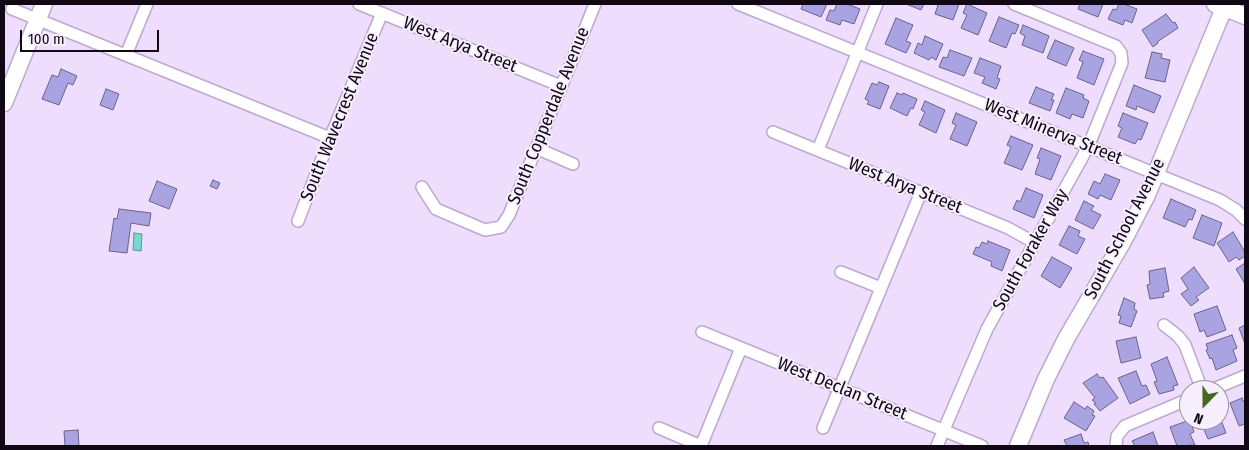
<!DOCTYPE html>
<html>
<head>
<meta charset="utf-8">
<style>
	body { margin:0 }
	#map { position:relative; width:1249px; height:450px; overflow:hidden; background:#eeddfd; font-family:"Fira Sans Condensed",sans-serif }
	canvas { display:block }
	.frame { position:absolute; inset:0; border:5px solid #100915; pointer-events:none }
	.north { position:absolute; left:1179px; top:380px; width:50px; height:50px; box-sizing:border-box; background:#f7eefe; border:1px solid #9b92a1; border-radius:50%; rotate:202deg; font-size:14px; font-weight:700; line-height:20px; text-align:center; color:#100915 }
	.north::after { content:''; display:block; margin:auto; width:18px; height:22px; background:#49681d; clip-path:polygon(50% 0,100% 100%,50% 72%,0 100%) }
	.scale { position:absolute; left:20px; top:30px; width:139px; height:22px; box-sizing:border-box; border:2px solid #100915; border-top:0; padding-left:6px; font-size:15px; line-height:18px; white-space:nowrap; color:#100915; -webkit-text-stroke:4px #f7eefe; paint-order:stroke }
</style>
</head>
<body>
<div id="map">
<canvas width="1249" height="450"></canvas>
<div class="frame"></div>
<div class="north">N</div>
<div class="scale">100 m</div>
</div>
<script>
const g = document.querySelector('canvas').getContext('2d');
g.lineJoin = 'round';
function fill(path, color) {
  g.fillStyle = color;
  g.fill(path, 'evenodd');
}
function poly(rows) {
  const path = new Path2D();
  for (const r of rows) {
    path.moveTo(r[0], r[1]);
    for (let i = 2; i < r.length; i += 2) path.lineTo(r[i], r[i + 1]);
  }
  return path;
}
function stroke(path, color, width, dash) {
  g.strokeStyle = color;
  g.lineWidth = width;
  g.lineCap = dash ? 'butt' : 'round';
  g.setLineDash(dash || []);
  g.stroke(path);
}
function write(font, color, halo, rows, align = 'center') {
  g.font = font + ' "Fira Sans Condensed",sans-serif';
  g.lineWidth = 4;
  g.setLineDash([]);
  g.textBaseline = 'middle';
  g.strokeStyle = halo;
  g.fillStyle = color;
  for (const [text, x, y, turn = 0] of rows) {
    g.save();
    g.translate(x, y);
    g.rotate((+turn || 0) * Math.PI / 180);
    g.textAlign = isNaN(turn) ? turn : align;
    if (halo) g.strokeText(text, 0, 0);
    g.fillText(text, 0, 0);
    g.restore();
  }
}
const water = poly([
	[134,233,142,234,141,251,133,250,134,233]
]);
const building = poly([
	[803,4,827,4,821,17,801,9,803,4],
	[837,4,847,4,860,9,854,24,842,20,840,25,826,20,830,10,834,11,837,4],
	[906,4,924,4,921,10,906,4],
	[935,4,959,4,953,20,935,14,938,5,935,4],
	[967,4,987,13,978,35,961,28,967,15,963,13,967,4],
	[1080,4,1103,4,1098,17,1078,9,1080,4],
	[1119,4,1124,4,1137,9,1132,23,1125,20,1123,25,1108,19,1113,9,1116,10,1119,4],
	[1166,14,1173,23,1175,22,1178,28,1157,42,1158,43,1153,47,1142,30,1166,14],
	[999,17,1019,25,1015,34,1012,33,1006,48,989,41,999,17],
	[896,18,913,25,906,41,911,43,906,53,885,44,896,18],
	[1023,25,1049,36,1043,53,1022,45,1025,36,1020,33,1023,25],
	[925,36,943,44,936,60,931,57,929,60,914,53,918,43,922,45,925,36],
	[1055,40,1074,48,1066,66,1047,58,1055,40],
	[950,50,972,58,964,76,939,67,943,57,947,58,950,50],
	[1083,51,1104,59,1094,85,1077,78,1083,62,1079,60,1083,51],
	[1152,52,1162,54,1161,58,1170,60,1165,82,1145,78,1152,52],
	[980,58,1001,66,997,78,1000,79,996,89,982,83,985,77,974,73,980,58],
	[61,69,77,76,73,85,68,83,59,105,42,99,52,75,58,77,61,69],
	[879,82,889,86,880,109,867,104,869,101,865,99,872,83,877,85,879,82],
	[1134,85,1161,96,1154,113,1137,106,1136,110,1126,106,1134,85],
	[1036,87,1054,94,1051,100,1054,100,1050,111,1029,103,1036,87],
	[1066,88,1084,95,1083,98,1089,101,1083,118,1072,114,1070,119,1056,113,1066,88],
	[106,89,119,94,113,110,100,105,106,89],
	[897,93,902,95,903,93,917,99,913,109,911,108,907,116,890,108,897,93],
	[925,101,945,110,936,133,919,125,925,112,921,110,925,101],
	[956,113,977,122,967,146,950,139,956,125,952,123,956,113],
	[1123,113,1148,123,1141,140,1138,139,1135,144,1118,137,1122,128,1118,126,1123,113],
	[1011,136,1033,145,1022,170,1004,163,1011,147,1007,145,1011,136],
	[1041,148,1061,156,1051,180,1035,174,1040,159,1037,158,1041,148],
	[1105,174,1120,180,1111,200,1100,195,1098,199,1088,194,1094,181,1100,184,1105,174],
	[213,180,220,183,217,189,210,186,213,180],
	[157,181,177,189,169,209,149,201,157,181],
	[1026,188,1043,195,1034,218,1013,209,1017,200,1020,202,1026,188],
	[1171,199,1196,210,1192,220,1189,219,1185,227,1163,218,1171,199],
	[1084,201,1094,206,1091,210,1101,215,1093,229,1075,220,1084,201],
	[119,209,151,213,149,226,131,223,127,253,109,251,114,218,117,219,119,209],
	[1202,215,1222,223,1214,246,1193,238,1202,215],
	[1069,226,1080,231,1078,236,1085,239,1077,254,1059,245,1069,226],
	[1233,232,1245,252,1245,256,1239,260,1236,257,1229,262,1217,243,1233,232],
	[988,241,1010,250,1002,271,991,266,992,262,973,254,976,247,979,248,982,242,987,244,988,241],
	[1052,257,1072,268,1060,288,1041,276,1052,257],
	[1245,263,1245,284,1236,269,1245,263],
	[1194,267,1209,288,1196,297,1199,300,1191,306,1181,294,1188,289,1181,278,1194,267],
	[1165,268,1169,291,1163,293,1164,297,1150,299,1147,285,1150,284,1149,271,1165,268],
	[1124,298,1135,303,1134,309,1137,311,1131,327,1119,323,1121,316,1118,315,1124,298],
	[1217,306,1226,330,1207,337,1204,330,1200,332,1194,314,1217,306],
	[1245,325,1245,344,1239,328,1245,325],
	[1232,335,1237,348,1233,350,1237,361,1216,370,1212,358,1210,359,1206,350,1208,349,1206,344,1232,335],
	[1136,337,1141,358,1121,363,1116,341,1136,337],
	[1167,357,1178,385,1173,386,1174,390,1159,394,1154,382,1157,381,1151,364,1167,357],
	[1136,371,1142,386,1146,385,1150,394,1130,404,1118,378,1136,371],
	[1097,374,1100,378,1103,377,1118,398,1100,411,1094,404,1096,403,1092,400,1095,398,1083,383,1097,374],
	[1242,398,1243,401,1245,400,1245,424,1239,426,1230,403,1242,398],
	[1074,402,1085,409,1087,406,1094,411,1092,415,1095,416,1086,431,1064,418,1074,402],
	[1219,407,1225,418,1221,420,1226,433,1208,439,1200,420,1219,420,1219,407],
	[1190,420,1194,432,1190,434,1195,445,1177,446,1170,427,1190,420],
	[78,430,79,446,65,446,64,431,78,430],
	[1153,432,1158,446,1135,446,1132,441,1153,432],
	[1081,434,1084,443,1088,442,1089,446,1067,446,1064,440,1081,434]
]);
const street = poly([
	[359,4,561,86],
	[738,4,1220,200,1236,210,1245,219],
	[12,9,330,138],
	[126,55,147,4],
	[773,132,1008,228,1035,243],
	[536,148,573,164],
	[818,150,877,4],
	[422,187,436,209,485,230,501,227,509,215,595,4],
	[298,221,330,138,382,13],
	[841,272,881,288],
	[1164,325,1178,336,1185,345,1202,390],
	[702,332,982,446],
	[1211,390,1245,376],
	[659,428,701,446],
	[823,428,921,192],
	[701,446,741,348],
	[937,446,987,329,1088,147,1122,63,1121,53,1116,46,1014,4],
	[1116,446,1117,436,1125,426,1189,399]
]);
const secondary = poly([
	[1215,4,1245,16],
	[4,103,44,4],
	[1018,446,1046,379,1066,339,1122,243,1147,195,1224,8]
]);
const streetNames = [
	["West Arya Street",460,45,22],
	["South Copperdale Avenue",549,116,-68],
	["South Wavecrest Avenue",340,117,-68],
	["West Minerva Street",1053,132,22],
	["West Arya Street",905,186,22],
	["South School Avenue",1125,229,-63],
	["South Foraker Way",1031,250,-61],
	["West Declan Street",842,389,22]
];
fill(water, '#79d7d0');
stroke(water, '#5a9998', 1);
fill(building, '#aaa3e2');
stroke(building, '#686489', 1);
stroke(street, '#bda9ce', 14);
stroke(secondary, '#bda9ce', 19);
stroke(street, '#fff', 11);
stroke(secondary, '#fff', 16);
write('18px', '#100915', '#f7eefe', streetNames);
</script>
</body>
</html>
